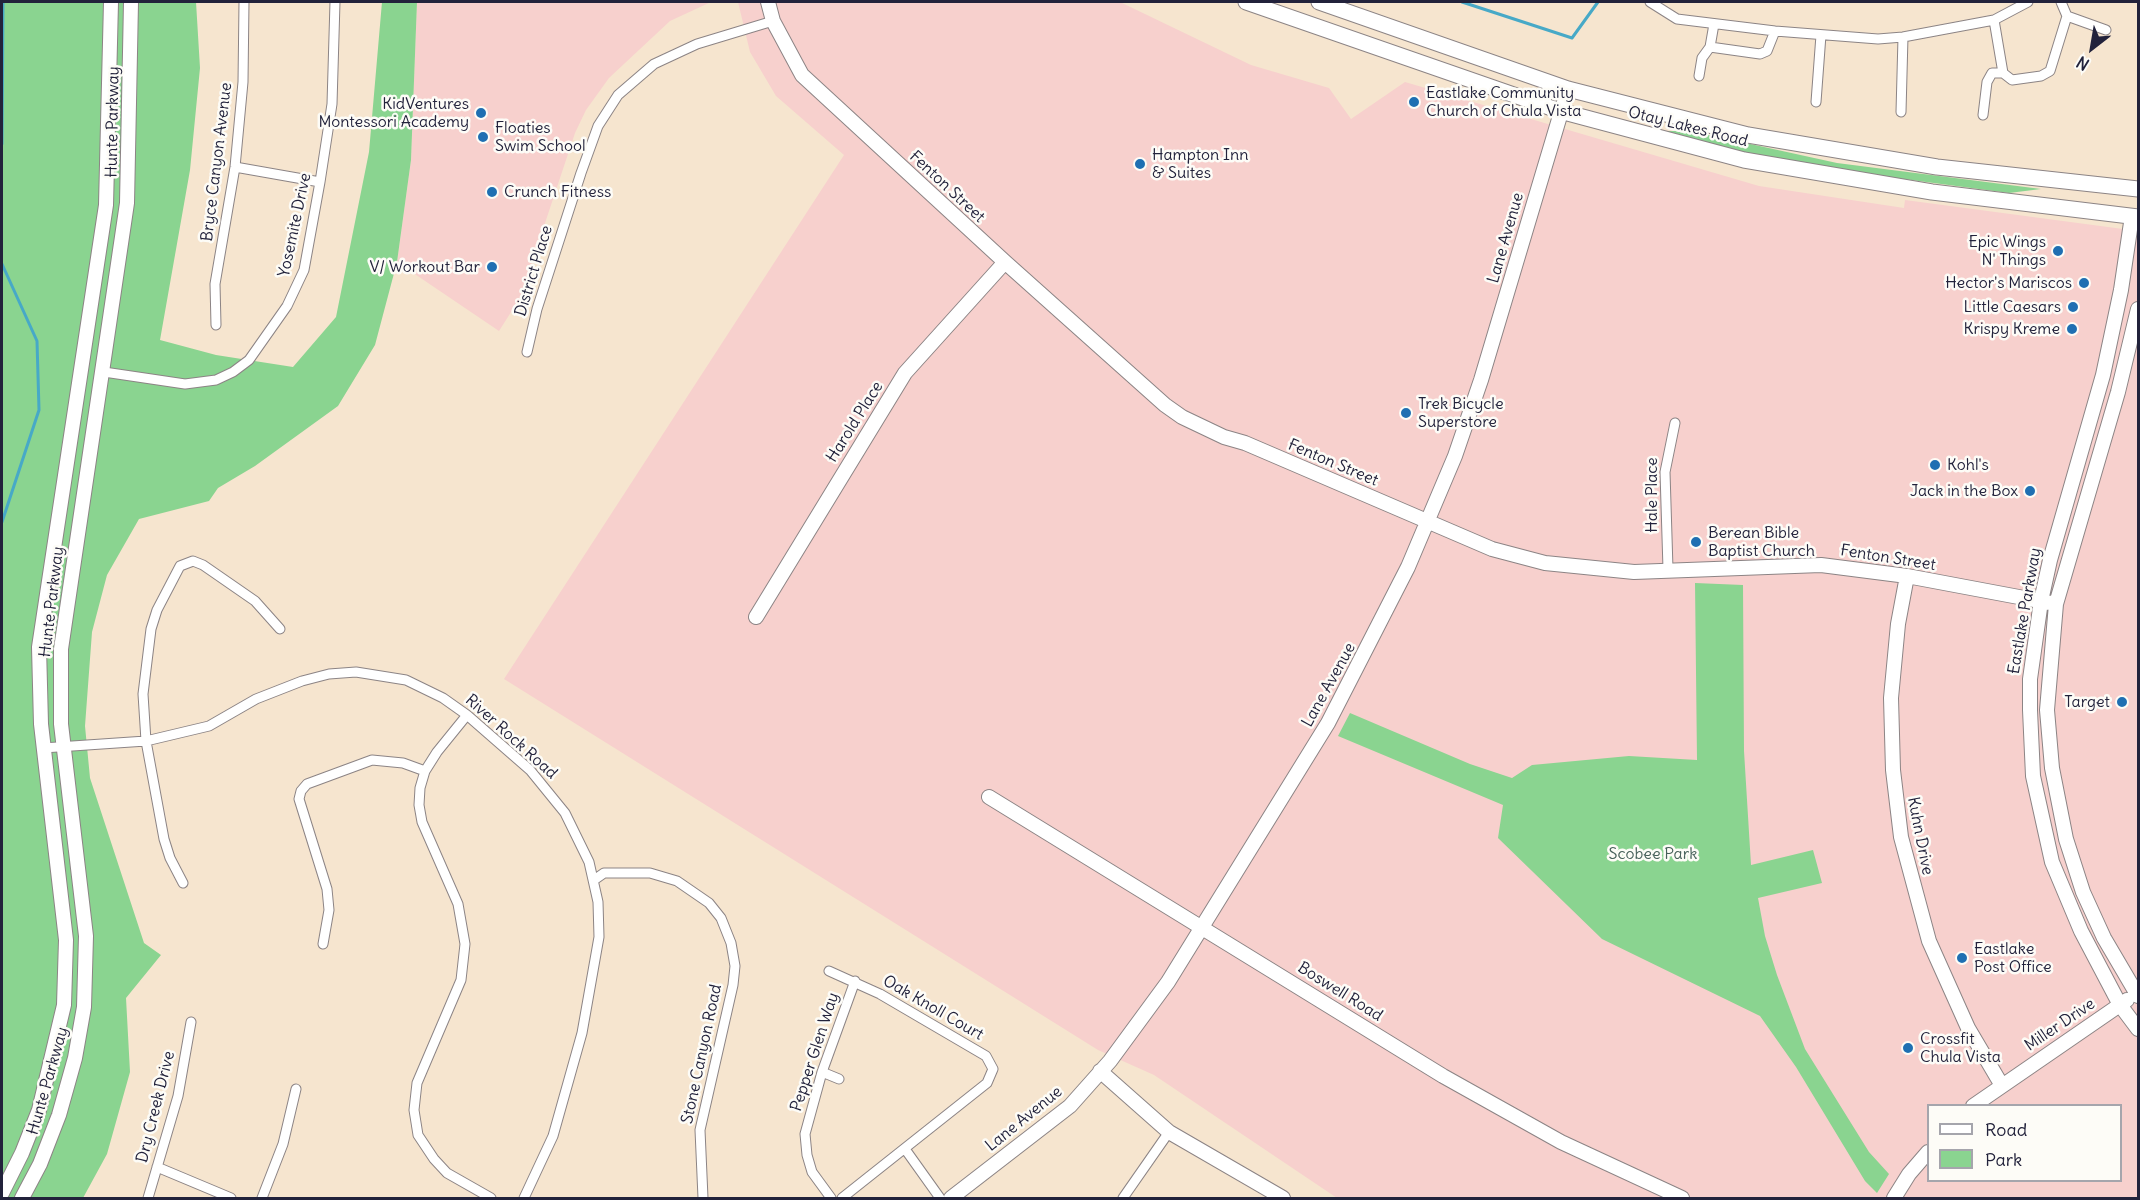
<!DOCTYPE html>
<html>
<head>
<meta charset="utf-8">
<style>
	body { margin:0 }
	#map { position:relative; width:2140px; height:1200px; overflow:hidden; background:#f6e5cf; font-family:Delius,sans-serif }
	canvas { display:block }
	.frame { position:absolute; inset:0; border:3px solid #22223b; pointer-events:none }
	.legend { position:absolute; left:1927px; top:1104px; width:195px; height:78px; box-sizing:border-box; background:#fdfcf7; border:2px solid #a5a5ac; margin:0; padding:8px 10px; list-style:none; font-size:18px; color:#22223b }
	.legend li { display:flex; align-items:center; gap:12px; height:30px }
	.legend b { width:30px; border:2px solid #a5a5ac }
	.north { position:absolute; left:2062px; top:18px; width:60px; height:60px; -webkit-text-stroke:4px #fdfcf7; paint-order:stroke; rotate:211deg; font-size:16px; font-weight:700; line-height:24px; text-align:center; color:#22223b }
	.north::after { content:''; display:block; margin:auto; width:21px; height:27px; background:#22223b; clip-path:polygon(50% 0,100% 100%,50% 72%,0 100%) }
</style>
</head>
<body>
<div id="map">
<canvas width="2140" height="1200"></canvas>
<div class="frame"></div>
<ul class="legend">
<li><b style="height:8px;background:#fff"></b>Road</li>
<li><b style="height:16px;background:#8ad490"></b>Park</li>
</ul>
<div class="north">N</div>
</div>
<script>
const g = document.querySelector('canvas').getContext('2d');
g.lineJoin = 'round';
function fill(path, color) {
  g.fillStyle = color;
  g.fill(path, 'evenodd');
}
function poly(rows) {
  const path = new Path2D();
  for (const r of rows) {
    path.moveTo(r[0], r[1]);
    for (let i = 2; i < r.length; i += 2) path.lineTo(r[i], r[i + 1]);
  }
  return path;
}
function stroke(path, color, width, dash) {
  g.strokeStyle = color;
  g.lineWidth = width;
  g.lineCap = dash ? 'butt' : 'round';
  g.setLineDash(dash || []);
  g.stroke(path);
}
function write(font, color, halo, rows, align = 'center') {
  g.font = font + ' Delius,sans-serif';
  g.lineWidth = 5;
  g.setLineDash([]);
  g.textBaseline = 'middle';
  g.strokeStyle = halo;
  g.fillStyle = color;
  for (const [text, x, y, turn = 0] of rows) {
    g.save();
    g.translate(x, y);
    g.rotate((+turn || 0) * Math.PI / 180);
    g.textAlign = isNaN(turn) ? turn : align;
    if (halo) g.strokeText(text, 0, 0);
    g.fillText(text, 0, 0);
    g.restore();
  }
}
const built = poly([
	[417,2,711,2,670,21,609,78,586,110,575,133,520,298,499,331,397,262,411,160],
	[738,2,1120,2,1251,65,1329,88,1351,119,1405,82,1759,186,1904,208,1905,200,2138,231,2138,1198,1337,1198,1154,1075,1098,1050,504,679,844,155,776,96,750,52],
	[1928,1106,2120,1106,2120,1180,1928,1180]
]);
const green = poly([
	[2,2,196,2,200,68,190,170,160,340,216,355,293,367,336,317,369,152,382,2,417,2,411,160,397,262,375,345,338,406,255,466,218,488,209,501,139,519,107,575,92,632,85,726,90,778,144,943,161,955,126,998,130,1072,107,1154,83,1198,2,1198],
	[1663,131,1691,131,1837,163,2041,189,2009,193,1836,170,1748,153],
	[1695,583,1743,585,1744,751,1751,865,1813,850,1822,883,1758,898,1765,936,1777,975,1805,1049,1869,1152,1889,1174,1877,1193,1865,1181,1796,1067,1760,1016,1602,939,1498,838,1503,805,1338,736,1350,713,1470,764,1512,778,1532,765,1629,756,1697,760]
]);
const stream = poly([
	[1462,2,1572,38,1598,2],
	[2,144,3,2],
	[2,264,37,341,39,410,2,522]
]);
const street = poly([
	[1650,2,1677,19,1775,31,1878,39,1903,37,1994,20,2028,2],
	[2067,16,2106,30],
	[1994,20,2003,73,2012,80,2041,76,2050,71,2067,16,2061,2],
	[1710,47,1760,54,1767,51,1775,31],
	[1699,76,1702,58,1710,47,1714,24],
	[1816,102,1821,35],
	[1901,112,1903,37],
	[1983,115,1987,82,1992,73,2003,73],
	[235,167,320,182],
	[216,325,215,284,235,167,243,82,244,2],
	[527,352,537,309,581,173,598,126,618,95,654,64,697,44,773,21],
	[104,372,185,384,216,380,233,372,249,360,287,306,304,270,320,182,332,104,335,2],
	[1668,569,1665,472,1675,423],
	[467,715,437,752,425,771,420,788,419,805,422,822,458,904,465,944,461,980,417,1083,414,1110,418,1135,434,1159,447,1173,491,1198],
	[43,748,146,741,209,726,256,699,302,681,329,674,356,672,406,680,443,698,467,715,530,770,565,813,589,862,598,902,599,937,582,1033,553,1136,524,1198],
	[594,880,604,873,650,873,677,881,709,903,721,918,731,943,735,966,733,985,700,1130,703,1198],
	[183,883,170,858,164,839,146,741,143,694,151,629,157,610,180,566,193,561,203,565,255,601,280,629],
	[323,944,329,910,327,889,299,799,301,791,307,784,372,760,403,763,425,771],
	[829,971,880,994,986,1056,993,1069,987,1083,842,1198],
	[822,1072,839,1079],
	[905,1149,940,1198],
	[157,1167,231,1198],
	[148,1198,178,1096,191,1022],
	[262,1198,283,1144,296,1089],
	[831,1198,812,1172,807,1155,805,1134,822,1072,855,981],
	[1123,1198,1169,1132]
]);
const secondary = poly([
	[768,2,773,21,802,75,1005,262,1165,405,1182,417,1224,437,1245,443,1492,549,1545,563,1634,572,1821,565,1907,576,2056,604],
	[2132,216,2121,290,2103,375,2050,560,2041,601,2030,679,2030,710,2033,776,2052,862,2081,931,2120,1005,2138,1029],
	[2138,309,2118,392,2056,604,2047,710,2052,768,2066,839,2083,892,2104,938,2138,996],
	[1907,576,1898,624,1891,698,1893,770,1901,837,1929,941,1968,1028,2001,1084],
	[756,617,905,373,1005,262],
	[989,797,1443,1076,1561,1142,1682,1198],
	[1100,1071,1169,1132,1283,1198],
	[1973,1106,2127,1000],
	[2,1193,22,1153,39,1110,64,1005,66,940,41,724,39,647,106,205,111,2],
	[22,1198,40,1164,59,1115,75,1058,84,1007,86,936,61,724,61,649,127,203,131,2],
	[951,1198,1070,1106,1110,1061,1168,982,1328,723,1408,567,1455,456,1481,380,1568,89],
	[1894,1198,1909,1174,1928,1152]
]);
const primary = poly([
	[1246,2,1560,111,1744,160,1932,192,2138,217],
	[1319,2,1568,89,1748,135,1937,167,2138,189]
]);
const markers = [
	[1414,102,6,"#1f6fb2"],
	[481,113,6,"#1f6fb2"],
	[483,137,6,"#1f6fb2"],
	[1140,164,6,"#1f6fb2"],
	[492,192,6,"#1f6fb2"],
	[2058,251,6,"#1f6fb2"],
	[492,267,6,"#1f6fb2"],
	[2084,283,6,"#1f6fb2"],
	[2073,307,6,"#1f6fb2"],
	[2072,329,6,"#1f6fb2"],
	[1406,413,6,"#1f6fb2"],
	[1935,465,6,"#1f6fb2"],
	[2030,491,6,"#1f6fb2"],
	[1696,542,6,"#1f6fb2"],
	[2122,702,6,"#1f6fb2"],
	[1962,958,6,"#1f6fb2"],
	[1908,1048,6,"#1f6fb2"]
];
const poiNames = [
	["Eastlake Community",1426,93],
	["Church of Chula Vista",1426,111],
	["KidVentures",469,104,"right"],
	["Montessori Academy",469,122,"right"],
	["Floaties",495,128],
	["Swim School",495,146],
	["Hampton Inn",1152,155],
	["& Suites",1152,173],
	["Crunch Fitness",504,192],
	["Epic Wings",2046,242,"right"],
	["N' Things",2046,260,"right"],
	["V/ Workout Bar",480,267,"right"],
	["Hector's Mariscos",2072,283,"right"],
	["Little Caesars",2061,307,"right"],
	["Krispy Kreme",2060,329,"right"],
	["Trek Bicycle",1418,404],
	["Superstore",1418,422],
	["Kohl's",1947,465],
	["Jack in the Box",2018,491,"right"],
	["Berean Bible",1708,533],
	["Baptist Church",1708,551],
	["Target",2110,702,"right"],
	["Eastlake",1974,949],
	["Post Office",1974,967],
	["Crossfit",1920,1039],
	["Chula Vista",1920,1057]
];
const streetNames = [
	["Hunte Parkway",113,122,-89],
	["Otay Lakes Road",1688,127,14],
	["Bryce Canyon Avenue",217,162,-83],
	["Fenton Street",947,187,43],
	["Yosemite Drive",295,225,-78],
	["Lane Avenue",1506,238,-74],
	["District Place",534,271,-73],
	["Harold Place",855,422,-58],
	["Fenton Street",1333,463,23],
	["Hale Place",1652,495,-90],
	["Fenton Street",1888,558,9],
	["Hunte Parkway",52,602,-83],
	["Eastlake Parkway",2025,611,-80],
	["Lane Avenue",1329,685,-61],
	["River Rock Road",511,737,42],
	["Kuhn Drive",1920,836,79],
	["Boswell Road",1340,992,32],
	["Oak Knoll Court",933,1008,30],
	["Miller Drive",2060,1025,-34],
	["Pepper Glen Way",815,1052,-72],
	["Stone Canyon Road",702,1054,-78],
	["Hunte Parkway",48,1081,-74],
	["Dry Creek Drive",156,1107,-76],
	["Lane Avenue",1024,1119,-39]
];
const parkNames = [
	["Scobee Park",1653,854]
];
fill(built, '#f7d0cd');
fill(green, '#8ad490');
stroke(stream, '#47a9c7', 3);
stroke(street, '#8c8485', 11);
stroke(secondary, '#8c8485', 16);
stroke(primary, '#8c8485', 17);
stroke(street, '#fff', 9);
stroke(secondary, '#fff', 14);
stroke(primary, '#fff', 15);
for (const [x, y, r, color] of markers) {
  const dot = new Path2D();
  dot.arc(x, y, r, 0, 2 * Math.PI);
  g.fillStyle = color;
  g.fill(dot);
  stroke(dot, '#fdfcf7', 2);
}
write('16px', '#22223b', '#fdfcf7', poiNames, 'left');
write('16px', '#22223b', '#fdfcf7', streetNames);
write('16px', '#466059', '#fdfcf7', parkNames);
</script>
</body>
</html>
